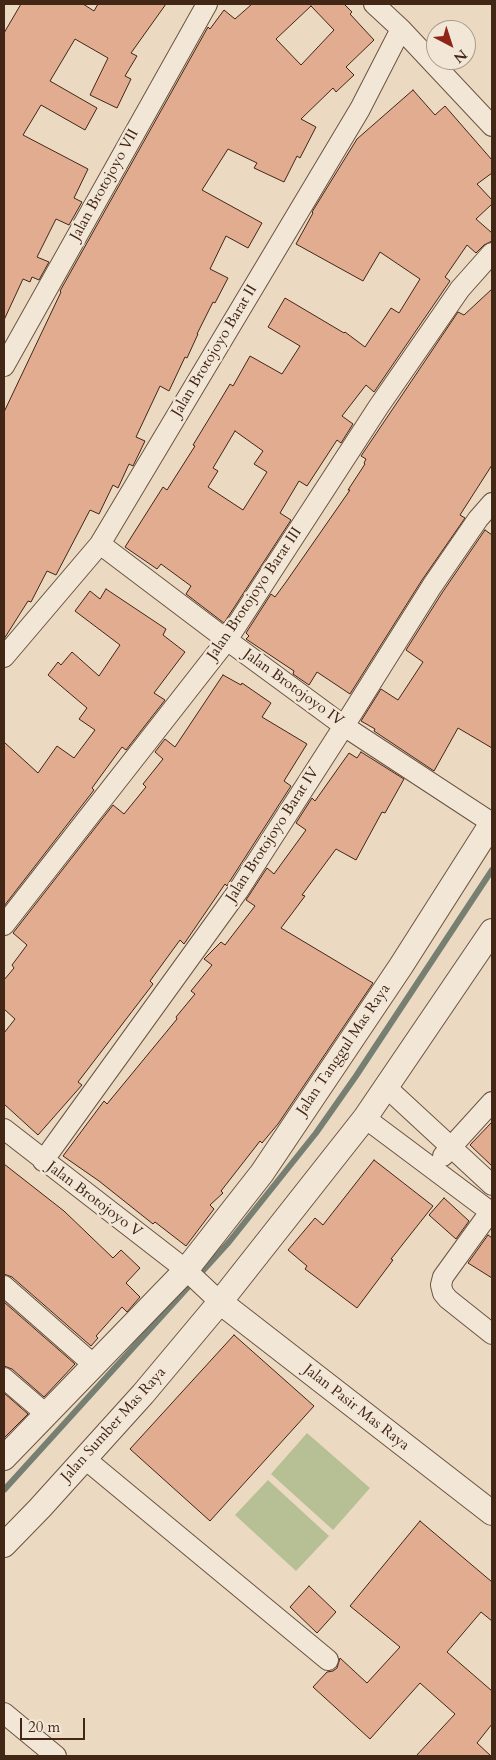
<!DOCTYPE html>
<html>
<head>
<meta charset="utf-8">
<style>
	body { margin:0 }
	#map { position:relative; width:496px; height:1760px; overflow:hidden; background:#ebdac1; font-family:Cardo,serif }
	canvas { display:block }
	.frame { position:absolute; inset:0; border:5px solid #422616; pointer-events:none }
	.north { position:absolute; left:426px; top:20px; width:50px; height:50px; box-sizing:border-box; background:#f2e7d7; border:1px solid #ac9a8a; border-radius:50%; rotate:140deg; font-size:14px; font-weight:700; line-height:20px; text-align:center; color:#422616 }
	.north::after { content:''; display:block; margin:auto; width:18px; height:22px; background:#8f2418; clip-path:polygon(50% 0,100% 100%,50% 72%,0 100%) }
	.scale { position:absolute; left:20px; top:1718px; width:65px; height:22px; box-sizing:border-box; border:2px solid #422616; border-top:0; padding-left:6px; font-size:15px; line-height:18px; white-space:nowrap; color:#422616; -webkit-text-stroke:4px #f2e7d7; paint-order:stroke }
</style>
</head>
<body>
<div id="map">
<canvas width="496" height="1760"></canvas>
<div class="frame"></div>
<div class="north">N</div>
<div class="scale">20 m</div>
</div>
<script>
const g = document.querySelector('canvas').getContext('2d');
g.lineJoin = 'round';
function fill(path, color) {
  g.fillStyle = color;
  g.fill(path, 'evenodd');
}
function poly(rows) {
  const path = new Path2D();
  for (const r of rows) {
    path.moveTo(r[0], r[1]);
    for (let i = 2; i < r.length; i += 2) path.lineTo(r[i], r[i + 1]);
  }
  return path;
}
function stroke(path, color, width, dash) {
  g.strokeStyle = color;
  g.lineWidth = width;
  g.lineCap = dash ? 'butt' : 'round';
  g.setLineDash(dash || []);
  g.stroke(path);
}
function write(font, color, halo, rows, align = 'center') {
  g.font = font + ' Cardo,serif';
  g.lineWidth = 5;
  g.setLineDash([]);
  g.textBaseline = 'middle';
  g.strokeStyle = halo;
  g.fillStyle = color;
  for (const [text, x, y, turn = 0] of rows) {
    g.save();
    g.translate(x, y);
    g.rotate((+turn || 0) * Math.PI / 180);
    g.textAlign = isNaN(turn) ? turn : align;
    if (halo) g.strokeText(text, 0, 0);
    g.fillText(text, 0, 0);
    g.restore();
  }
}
const green = poly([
	[307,1433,370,1488,333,1530,271,1474],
	[268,1480,329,1536,296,1571,235,1515]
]);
const stream = poly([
	[4,1490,229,1242,316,1133,356,1076,492,870]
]);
const building = poly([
	[21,4,83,4,94,11,98,4,166,4,131,53,137,56,125,76,131,79,117,108,90,95,108,58,75,39,50,81,97,108,85,130,41,105,23,135,88,169,74,198,82,202,69,225,56,219,37,257,49,262,39,280,32,277,30,282,23,279,4,320,4,33,21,4],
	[252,4,344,4,352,12,350,14,374,40,346,67,354,75,336,92,333,88,301,119,316,127,300,158,297,156,284,182,254,168,257,163,228,149,202,190,262,223,248,248,226,236,210,269,228,278,215,303,213,302,197,334,198,334,187,358,185,357,169,391,160,386,136,437,145,441,133,466,129,464,118,488,113,485,99,514,90,510,56,575,47,571,31,602,28,601,4,639,4,412,61,292,60,291,208,27,210,29,224,10,235,19,252,4],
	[311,6,334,30,301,65,276,39,311,6],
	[413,90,435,115,445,106,492,160,492,173,477,184,492,200,492,204,476,219,492,233,492,241,484,245,476,253,467,245,445,277,450,281,374,392,366,385,342,416,353,424,341,443,337,440,307,486,299,481,280,513,291,520,224,623,186,594,191,586,161,564,157,569,125,547,163,487,167,490,195,446,193,445,218,404,230,384,233,386,250,356,282,374,300,346,268,327,285,298,344,333,345,332,365,347,391,308,399,313,420,279,380,252,363,281,296,244,313,213,312,212,357,139,413,90],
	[235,431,263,451,254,464,267,472,243,510,208,487,218,471,213,468,235,431],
	[492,289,492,465,460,515,465,518,422,580,350,694,317,672,309,685,293,674,294,671,246,639,249,636,246,633,271,594,275,597,286,582,350,490,348,490,365,464,364,463,366,459,361,456,458,312,464,315,492,289],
	[485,530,492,535,492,748,458,728,434,771,374,731,375,729,361,721,381,689,398,700,423,662,406,650,442,593,485,530],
	[106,589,166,629,163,635,185,652,154,693,165,700,126,750,122,747,92,788,94,790,4,906,4,742,38,773,57,746,74,758,95,730,79,719,87,708,48,675,58,662,61,665,72,652,99,676,120,645,75,611,90,591,100,599,106,589],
	[223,675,241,685,242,683,271,703,262,717,307,744,284,781,291,786,228,884,227,886,225,884,184,944,180,940,150,981,153,984,78,1082,82,1085,38,1135,4,1104,4,1033,15,1019,4,1009,4,980,14,968,12,965,27,945,13,933,113,805,124,814,146,787,143,784,163,759,155,752,165,739,175,747,223,675],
	[361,752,404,779,385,813,382,812,356,860,336,849,302,895,305,896,281,928,373,983,278,1124,262,1143,260,1141,221,1191,223,1193,210,1205,214,1209,186,1246,155,1222,153,1224,99,1181,63,1156,104,1101,107,1104,177,1019,176,1017,195,994,191,991,212,965,204,959,221,942,225,945,255,906,246,900,267,868,274,874,306,830,296,823,312,798,315,801,349,753,357,758,361,752],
	[492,1122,492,1166,470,1145,492,1122],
	[374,1160,433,1206,391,1259,393,1260,357,1308,305,1269,307,1266,288,1250,315,1218,323,1225,374,1160],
	[4,1164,64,1211,113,1258,121,1250,140,1268,126,1283,140,1297,127,1312,122,1307,96,1336,98,1338,91,1346,12,1277,4,1274,4,1164],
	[444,1198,469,1221,456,1239,429,1215,444,1198],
	[488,1235,492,1238,492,1278,468,1263,488,1235],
	[4,1302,75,1364,44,1397,12,1369,4,1366,4,1302],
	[234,1335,314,1406,210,1521,130,1449,234,1335],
	[4,1393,28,1414,4,1438,4,1393],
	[420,1521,492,1582,492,1621,481,1612,447,1652,492,1691,492,1724,477,1743,491,1756,416,1756,455,1714,420,1683,370,1739,313,1687,327,1672,333,1671,337,1668,340,1658,367,1683,400,1647,350,1606,420,1521],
	[309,1586,336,1612,317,1633,290,1607,309,1586]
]);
const minor = poly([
	[374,4,401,29,492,126],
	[4,366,207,4],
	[100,544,227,640,344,726,492,823],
	[4,657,100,544,360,109,401,29],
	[4,925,227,640,379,406,460,289,492,253],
	[386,1087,492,1185],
	[365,1118,492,1213],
	[4,1129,186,1270,220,1302],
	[443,1156,492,1102],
	[43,1161,238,891,344,726,432,586,478,519,492,503],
	[490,1212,443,1277,441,1285,443,1293,448,1299,492,1334],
	[4,1286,94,1365],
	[4,1378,46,1414],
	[84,1458,328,1660],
	[4,1713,56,1756]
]);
const tertiary = poly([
	[220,1302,492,1513],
	[4,1458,186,1270,262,1173,401,966,492,823],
	[4,1545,40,1508,143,1394,220,1302,365,1118,492,931]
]);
const streetNames = [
	["Jalan Brotojoyo VII",105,185,-61],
	["Jalan Brotojoyo Barat II",215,351,-59],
	["Jalan Brotojoyo Barat III",255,594,-56],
	["Jalan Brotojoyo IV",293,688,36],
	["Jalan Brotojoyo Barat IV",273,835,-57],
	["Jalan Tanggul Mas Raya",344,1050,-56],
	["Jalan Brotojoyo V",94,1200,37],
	["Jalan Pasir Mas Raya",356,1408,38],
	["Jalan Sumber Mas Raya",114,1425,-48]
];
fill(green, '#b6c094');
stroke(stream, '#767f71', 6);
fill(building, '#e2ac90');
stroke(building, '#422616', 1);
stroke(minor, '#6c5341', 22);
stroke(tertiary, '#6c5341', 26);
stroke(minor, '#f2e7d7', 20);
stroke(tertiary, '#f2e7d7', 24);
write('15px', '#422616', '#f2e7d7', streetNames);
</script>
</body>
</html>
